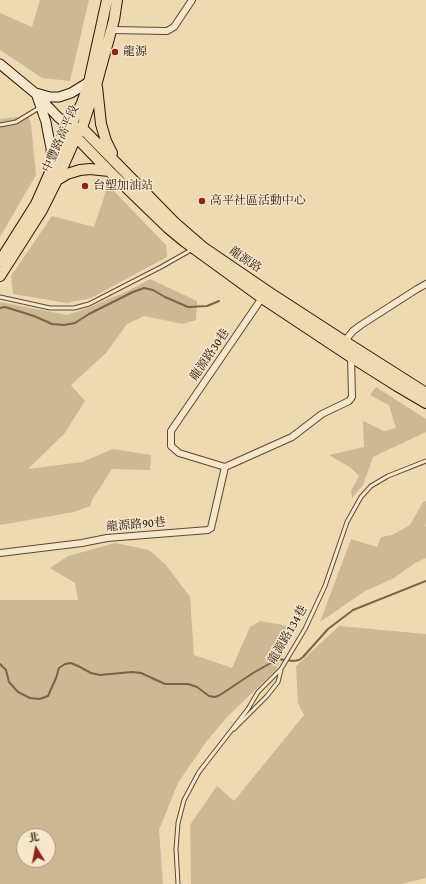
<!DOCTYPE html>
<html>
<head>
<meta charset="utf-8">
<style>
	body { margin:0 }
	#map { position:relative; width:426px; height:884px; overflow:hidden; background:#efd9b0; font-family:"Gentium Book Plus","Noto Serif TC",serif }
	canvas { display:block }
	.north { position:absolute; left:16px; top:828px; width:40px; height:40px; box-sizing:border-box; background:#f5e6cc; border:1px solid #a4937e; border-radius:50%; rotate:350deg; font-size:11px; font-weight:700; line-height:16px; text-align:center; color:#2a1708 }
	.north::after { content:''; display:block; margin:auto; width:14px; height:18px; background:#8f2418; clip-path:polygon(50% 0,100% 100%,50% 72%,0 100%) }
</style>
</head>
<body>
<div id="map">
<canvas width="426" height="884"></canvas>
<div class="north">北</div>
</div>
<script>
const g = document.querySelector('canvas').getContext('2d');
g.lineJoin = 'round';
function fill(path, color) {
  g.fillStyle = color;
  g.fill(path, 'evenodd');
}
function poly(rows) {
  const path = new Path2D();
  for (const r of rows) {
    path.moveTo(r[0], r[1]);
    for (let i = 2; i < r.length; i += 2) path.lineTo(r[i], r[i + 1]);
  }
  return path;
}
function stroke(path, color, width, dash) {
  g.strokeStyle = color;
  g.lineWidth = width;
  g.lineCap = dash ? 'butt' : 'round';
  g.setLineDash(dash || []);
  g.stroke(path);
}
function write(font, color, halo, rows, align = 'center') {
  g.font = font + ' "Gentium Book Plus","Noto Serif TC",serif';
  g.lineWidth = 3;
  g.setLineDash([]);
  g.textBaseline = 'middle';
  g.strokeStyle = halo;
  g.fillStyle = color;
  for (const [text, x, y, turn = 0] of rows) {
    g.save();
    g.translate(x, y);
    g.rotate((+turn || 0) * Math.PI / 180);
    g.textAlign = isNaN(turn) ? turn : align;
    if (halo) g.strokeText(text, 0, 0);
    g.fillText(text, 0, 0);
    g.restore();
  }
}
const green = poly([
	[40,0,89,0,70,81,42,78,0,50,0,13,32,27],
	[28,116,31,124,36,175,0,237,0,119],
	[108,185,166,245,167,257,91,298,67,303,13,294,11,276,52,216,94,227],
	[150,279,197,301,196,320,183,324,144,316,127,324,106,353,71,385,85,401,64,434,28,469,82,462,113,449,151,455,150,470,112,469,92,500,90,506,74,512,0,525,0,302,67,315,90,307,130,290],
	[376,387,426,419,426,432,373,457,363,485,352,498,351,491,359,476,351,468,329,455,364,447,363,421,384,431,396,428,389,405,370,395],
	[426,501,426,523,425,526,426,527,426,558,415,563,394,578,365,591,320,622,351,539,377,547,381,537,392,535,410,525,423,502],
	[115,543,149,550,166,565,190,597,194,655,232,668,250,627,260,621,294,627,276,670,228,716,206,742,178,783,159,830,163,884,0,884,0,600,78,600,75,583,50,568,68,556],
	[24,836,48,836,48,860,24,860],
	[339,626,426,634,426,878,402,884,191,884,190,825,217,786,234,801,304,715,298,703,296,666]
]);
const stream = poly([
	[0,308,5,307,34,316,52,324,64,325,75,323,89,314,133,292,144,288,153,290,165,297,188,307,207,306,219,301],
	[0,664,6,670,9,682,18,692,30,698,40,699,48,696,56,678,59,668,65,664,71,663,78,666,91,673,100,675,132,672,141,673,165,684,188,684,197,687,209,696,215,697,220,695,253,673,278,659,293,661,299,660,303,657,328,629,353,610,426,581]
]);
const lane = poly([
	[0,125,16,122,39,108],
	[0,297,50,308,74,308,89,304,161,267,191,250],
	[234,729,267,696,278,682,281,670],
	[178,884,176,849,178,823,184,800,199,772,248,709,258,692,281,669,305,629,325,586,347,522,361,497,371,486,388,476,426,461]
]);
const street = poly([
	[111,30,167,31,174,27,192,0],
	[264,295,171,431,171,446,179,453,225,467,292,437,322,414,349,401,352,397,351,357],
	[343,343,353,331,361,325,417,289,426,284],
	[0,553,82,543,107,538,208,530,211,528,225,467]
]);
const secondary = poly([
	[0,64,35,93,58,117,70,127],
	[36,93,50,97,59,97,71,93,89,82],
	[37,96,46,122,48,133,51,148,52,167]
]);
const primary = poly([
	[97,87,101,124,106,141,112,153],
	[70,127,76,137,109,171,168,228,185,242,262,298,351,357,397,386,426,403],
	[70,127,82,128,174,222,204,248,267,291,344,341,426,393],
	[57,180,67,174,80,170,90,169,109,171],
	[0,261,36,204,70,127,82,103,89,82,107,0],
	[0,276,42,210,57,180,76,137,82,128,97,82,114,20,117,0]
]);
const markers = [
	[115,52,4,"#8f2418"],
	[85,186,4,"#8f2418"],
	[202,201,4,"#8f2418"]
];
const poiNames = [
	["龍源",123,52],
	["台塑加油站",93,186],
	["高平社區活動中心",210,201]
];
const streetNames = [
	["中豐路高平段",61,139,-66],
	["龍源路",245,260,34],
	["龍源路30巷",210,355,-56],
	["龍源路90巷",136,525,-5],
	["龍源路134巷",288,635,-60]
];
fill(green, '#ceb893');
stroke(stream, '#78644b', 2);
stroke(lane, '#5b4832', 5);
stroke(street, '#5b4832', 8);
stroke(secondary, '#2a1708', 11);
stroke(primary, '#2a1708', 12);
stroke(lane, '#f5e6cc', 3);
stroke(street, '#f5e6cc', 6);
stroke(secondary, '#f5e6cc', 9);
stroke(primary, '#efd9b0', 10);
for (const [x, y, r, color] of markers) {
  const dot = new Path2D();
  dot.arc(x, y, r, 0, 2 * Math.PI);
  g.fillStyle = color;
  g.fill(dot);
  stroke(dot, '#f5e6cc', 1.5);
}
write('12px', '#2a1708', '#f5e6cc', poiNames, 'left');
write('12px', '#2a1708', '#f5e6cc', streetNames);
</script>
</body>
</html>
